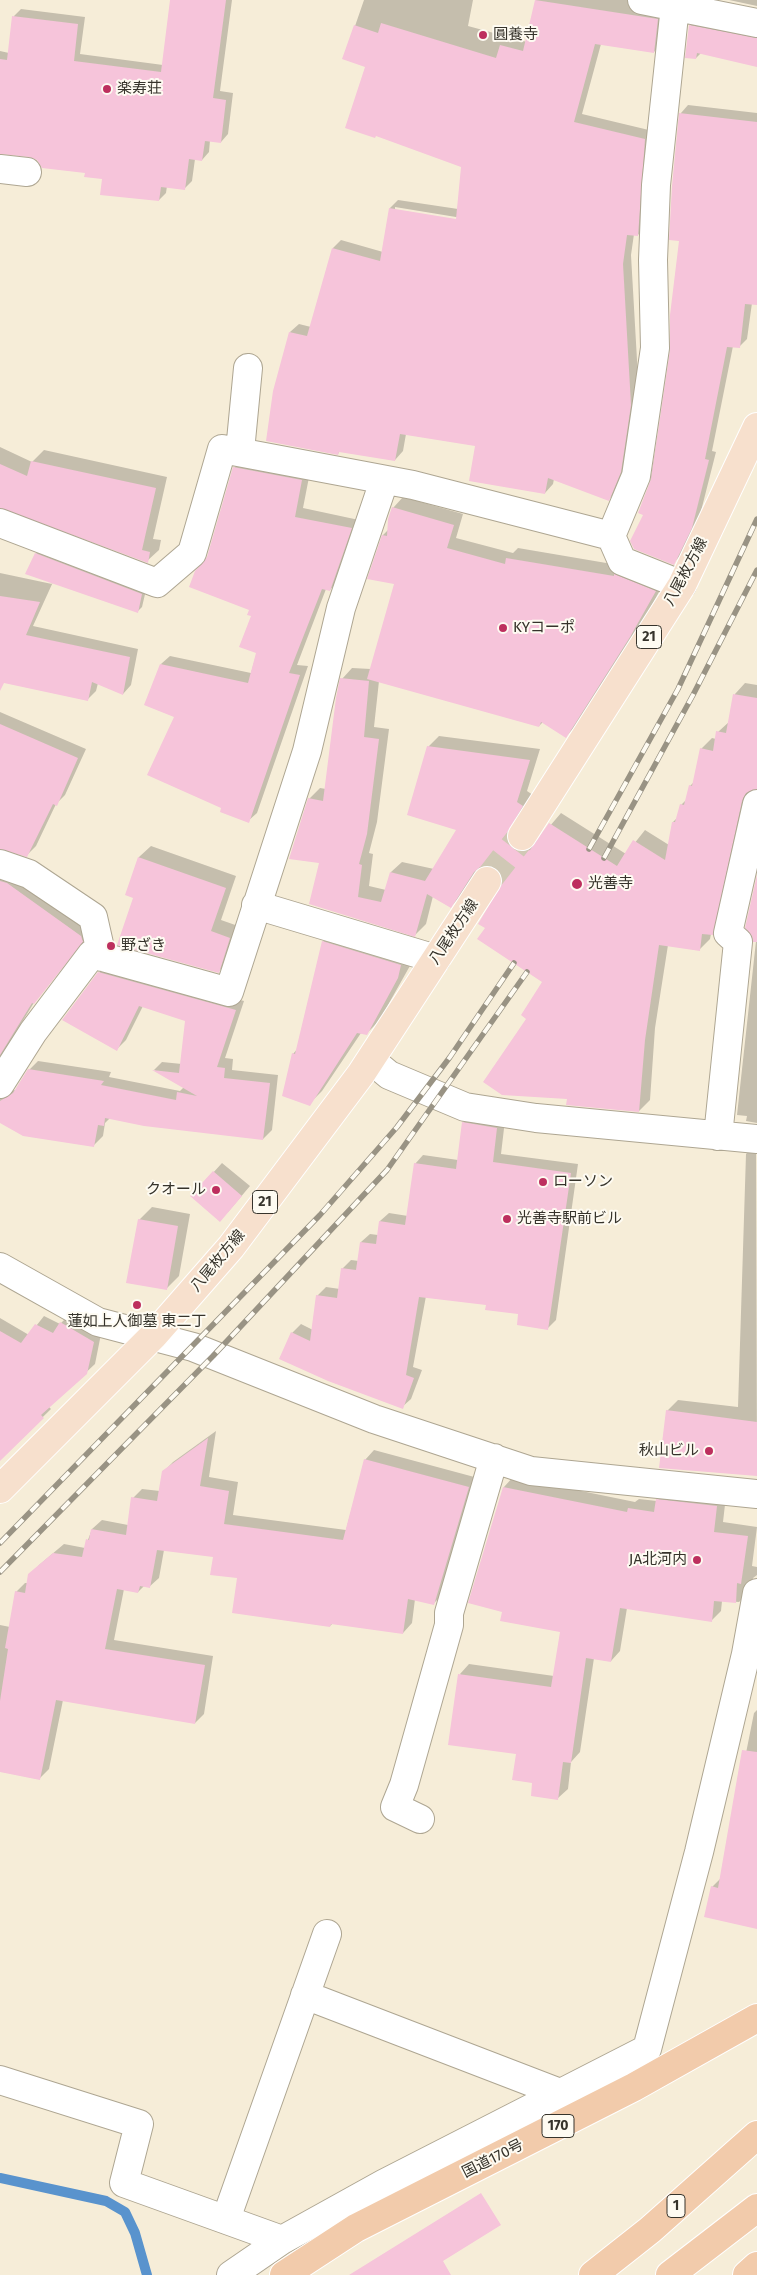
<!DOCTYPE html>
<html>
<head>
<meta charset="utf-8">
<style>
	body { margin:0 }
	canvas { display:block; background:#f6edd8 }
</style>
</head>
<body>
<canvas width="757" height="2275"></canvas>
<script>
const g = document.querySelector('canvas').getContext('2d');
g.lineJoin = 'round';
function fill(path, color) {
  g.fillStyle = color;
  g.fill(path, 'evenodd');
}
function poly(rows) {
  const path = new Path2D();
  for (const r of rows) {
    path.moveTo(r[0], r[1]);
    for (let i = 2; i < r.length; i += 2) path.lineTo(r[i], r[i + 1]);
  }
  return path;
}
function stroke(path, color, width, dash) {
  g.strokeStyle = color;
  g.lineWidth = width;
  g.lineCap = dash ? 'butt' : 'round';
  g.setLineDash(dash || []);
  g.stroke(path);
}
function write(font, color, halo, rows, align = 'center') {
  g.font = font + ' "Fira Sans","Noto Sans JP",sans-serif';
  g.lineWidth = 4;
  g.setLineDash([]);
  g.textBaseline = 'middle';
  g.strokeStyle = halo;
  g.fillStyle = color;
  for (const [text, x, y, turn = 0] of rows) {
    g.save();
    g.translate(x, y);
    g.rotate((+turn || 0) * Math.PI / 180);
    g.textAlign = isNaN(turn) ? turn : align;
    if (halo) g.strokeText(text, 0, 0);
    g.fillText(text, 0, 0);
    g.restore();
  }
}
const shadow = poly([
	[172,0,232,0,220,91,233,93,228,134,221,142,210,140,209,152,202,160,195,159,192,181,185,188,167,186,166,193,159,200,103,178,29,155,0,153,0,51,9,53,14,16,21,9,85,17,80,54,163,65],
	[364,0,473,0,468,26,527,42,536,0,638,0,666,11,662,43,654,52,601,44,582,114,653,131,646,226,638,235,634,234,631,255,639,395,629,462,617,491,608,500,554,479,553,484,545,493,477,445,406,434,403,451,395,460,340,451,338,454,290,332,299,324,311,327,333,248,341,240,383,252,390,208,398,200,458,209,462,166,366,66,344,58],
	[395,207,462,218,462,221,395,210],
	[729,0,757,0,757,6],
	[698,17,757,28,757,65,701,53,696,58,690,26],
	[688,105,757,113,757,304,752,303,747,339,739,347,733,346,712,451,716,452,699,519,681,555,673,563,645,514,672,350,680,240,681,113],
	[0,447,32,462,44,450,167,477,153,539,161,540,159,550,147,561,0,497],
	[243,459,310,472,303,508,359,520,338,581,330,590,326,589,297,665,308,666,257,813,248,821,223,807,161,664,170,656,251,673,257,652,251,609,208,558,234,468],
	[403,497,463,514,456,538,513,553,518,548,624,566,665,581,641,625,576,726,566,736,543,722,539,726,379,681,374,727,389,729,377,822,369,853,373,854,369,886,386,890,391,872,402,862,434,869,458,830,428,747,439,736,540,749,527,791,533,795,533,841,538,840,561,813,626,854,645,830,669,845,673,822,677,818,681,805,687,799,690,786,694,782,701,749,712,738,716,739,718,732,730,721,735,694,745,683,757,685,757,788,752,788,723,923,711,934,710,939,699,950,668,945,655,1028,650,1100,639,1111,568,1098,527,1018,544,981,486,927,504,883,502,874,497,867,488,864,483,865,462,895,451,906,433,896,426,924,415,935,311,903,321,862,309,799,320,788,326,789,342,679,352,668,371,669,396,583,369,578,383,535,388,530,393,508],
	[40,549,146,590,142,607,138,611,53,582,33,626,138,649,131,685,123,694,98,683,96,691,88,699,0,680,0,573,52,584,36,554],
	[0,712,86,749,65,795,56,804,36,846,27,855,0,848],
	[151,846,236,876,221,920,241,927,230,960,218,972,135,898,127,894,139,857],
	[0,867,91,932,35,1001,0,1058],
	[757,881,757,1123,746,1121,747,1116,737,1115,756,941],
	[335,929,411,964,379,1021,366,1034,361,1033,322,1091,309,1104,293,1054,298,1048,323,942],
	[108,964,244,1001,225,1058,233,1059,232,1070,278,1075,272,1130,263,1139,110,1118,105,1123,103,1136,94,1145,0,1122,0,1088,8,1091,16,1090,29,1070,38,1061,111,1072,109,1077,180,1091,184,1087,154,1070,162,1062,182,1064,187,1020,143,1006,126,1040,117,1049,99,973],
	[471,1114,505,1120,501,1154,578,1164,556,1320,548,1328,519,1313,487,1304,426,1296,413,1367,422,1370,411,1399,402,1407,280,1358,292,1333,301,1324,313,1330,317,1296,326,1287,340,1289,342,1269,351,1260,359,1261,361,1242,370,1234,378,1235,380,1221,389,1213,408,1216,415,1164,423,1155,458,1160,463,1123],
	[756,1143,757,1474,661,1467,667,1411,678,1400,738,1407,746,1154],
	[222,1163,250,1186,228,1212,192,1196],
	[152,1207,190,1214,179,1276,166,1289,139,1220],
	[69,1315,101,1334,95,1364,49,1407,51,1409,0,1459,0,1318,29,1335,44,1316,60,1324],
	[216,1431,209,1477,238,1482,233,1515,346,1530,365,1460,374,1450,478,1478,443,1594,434,1603,415,1599,412,1623,403,1633,333,1623,330,1626,239,1577,214,1556,164,1550,159,1578,149,1587,144,1586,138,1592,124,1589,114,1640,213,1656,204,1714,195,1723,63,1700,49,1769,40,1778,0,1771,0,1625,10,1627,16,1592,25,1583,28,1583,39,1565,64,1544,85,1548,92,1529,102,1520,128,1525,133,1498,142,1489,160,1491,163,1472,173,1462],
	[513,1477,635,1502,639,1499,657,1501,667,1490,726,1496,723,1522,757,1527,752,1566,757,1567,757,1575,753,1578,749,1592,739,1602,722,1601,721,1611,711,1621,627,1608,620,1651,611,1661,594,1658,580,1752,571,1762,568,1789,558,1798,534,1782,517,1753,460,1674,469,1664,554,1676,561,1631,503,1611,504,1487],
	[757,1710,757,1928,712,1887,721,1878,754,1713]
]);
const stream = poly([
	[0,2178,106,2201,125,2212,135,2233,147,2275]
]);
const building = poly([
	[170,0,226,0,213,98,226,100,221,143,205,141,202,161,189,159,185,190,161,187,159,201,100,195,102,179,84,177,85,173,42,168,37,160,29,157,0,154,0,59,7,60,12,16,78,24,74,61,161,72],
	[535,0,658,19,654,53,595,44,574,122,645,139,638,236,627,235,623,264,631,405,621,472,609,501,548,478,545,494,469,481,475,446,400,434,395,461,339,452,338,455,266,441,273,391,289,332,307,336,332,248,380,261,389,208,456,219,461,167,376,136,375,138,345,128,365,67,342,59,354,25,378,33,381,23,496,58,500,45,523,51],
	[689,25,757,38,757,67,697,53,696,59,685,58],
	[679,113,757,122,757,305,745,304,740,348,727,347,705,459,709,460,692,528,674,565,634,549,630,541,643,515,638,513,651,479,670,350,670,315,679,241,669,240,672,186],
	[31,461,156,488,142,550,150,552,148,563,0,508,0,464,27,476],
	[233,467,302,480,295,517,352,528,330,591,322,589,289,673,300,675,249,823,220,812,221,808,147,775,174,717,144,705,160,664,248,683,256,653,239,647,251,616,247,615,249,610,189,587,195,571,207,557],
	[392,507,454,525,447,548,505,564,506,558,614,576,614,574,656,591,630,637,566,738,541,722,539,727,367,679,394,584,367,579,382,535,387,536,388,519],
	[35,553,142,594,138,613,25,574],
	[0,596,40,602,26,635,130,657,123,695,92,682,88,701,4,683,0,691],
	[340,678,369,681,364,737,379,739,367,834,359,864,362,865,358,897,381,902,390,872,425,881,456,830,407,815,427,746,530,760,517,802,523,806,506,835,508,843,514,849,522,852,530,850,549,823,617,866,633,840,665,860,672,822,675,822,680,804,684,805,689,785,692,786,700,748,713,751,716,731,726,733,733,694,757,698,757,789,746,793,742,801,713,935,702,934,700,951,659,945,645,1040,639,1112,566,1105,567,1099,502,1095,483,1082,526,1019,521,1015,542,982,477,939,485,928,478,924,503,882,501,874,495,868,488,865,480,867,474,872,451,908,427,894,415,937,309,904,319,863,289,859,308,798,323,801,336,698],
	[0,724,78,758,57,806,53,804,27,857,0,849],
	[138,857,226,888,211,931,230,938,219,973,117,945,133,898,125,895],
	[757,875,757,942,753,942,752,936,745,928],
	[0,881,7,883,81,936,83,942,34,1004,32,1003,0,1055],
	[322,941,401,965,398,978,367,1035,357,1033,310,1106,282,1096,292,1053,295,1054],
	[98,972,236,1010,217,1067,225,1068,224,1078,270,1083,263,1140,144,1126,105,1118,104,1126,98,1125,94,1147,23,1136,0,1123,0,1101,13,1093,28,1069,104,1081,101,1085,176,1100,177,1092,197,1096,152,1070,179,1073,185,1021,139,1006,117,1051,62,1020],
	[462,1122,497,1128,493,1162,571,1173,548,1330,517,1325,518,1314,485,1310,486,1305,419,1297,406,1375,414,1378,403,1409,328,1381,279,1359,291,1332,310,1341,316,1295,337,1298,341,1268,356,1270,360,1242,376,1244,379,1221,405,1225,414,1163,456,1169],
	[213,1171,242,1196,220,1222,190,1196],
	[138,1219,178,1226,167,1290,126,1283],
	[60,1322,94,1342,87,1374,41,1415,44,1418,0,1461,0,1331,21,1343,35,1324,53,1333],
	[666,1410,757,1422,757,1476,659,1468],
	[208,1438,200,1486,229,1491,224,1524,343,1540,364,1459,469,1487,434,1605,408,1599,403,1634,331,1624,330,1627,232,1613,237,1578,210,1575,213,1557,157,1550,150,1588,140,1586,138,1593,117,1589,105,1649,205,1665,195,1724,56,1700,40,1780,0,1772,0,1701,8,1649,5,1648,15,1591,25,1593,28,1574,53,1553,82,1557,86,1539,89,1540,91,1529,126,1535,131,1497,157,1501,162,1471],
	[503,1487,627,1512,628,1508,654,1512,656,1499,717,1506,714,1532,748,1536,741,1584,737,1583,736,1603,714,1601,712,1622,620,1608,611,1662,586,1658,571,1763,563,1762,558,1800,531,1796,532,1783,512,1780,516,1754,448,1745,458,1674,551,1687,560,1632,500,1621,502,1612,468,1603],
	[742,1750,757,1752,757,1929,704,1917,711,1886,718,1888],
	[481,2193,501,2225,443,2261,451,2275,349,2275]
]);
const majorTunnel = poly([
	[487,881,522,836]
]);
const minor = poly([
	[642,0,757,23],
	[0,169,27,172],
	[240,451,248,368],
	[0,523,157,583,192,553,222,449,413,485,611,536,622,561,682,585],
	[611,536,636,476,655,348,653,260,656,185,675,6],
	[0,864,29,874,93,917,102,957],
	[256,905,436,959],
	[371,1060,389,1075,465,1107,536,1118,757,1139],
	[0,1084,33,1032,92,954,229,992,307,751,341,608,384,481],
	[718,1136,738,942,728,933,757,804],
	[0,1267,98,1322,193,1347,374,1419,531,1471,757,1494],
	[420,1819,395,1807,404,1785,449,1625,449,1613,494,1458],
	[305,1995,560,2093],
	[0,2080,139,2124,124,2183,282,2240],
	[226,2219,327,1934],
	[231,2275,282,2240,383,2184,647,2049,699,1852,746,1654,757,1593]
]);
const major = poly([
	[522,836,682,585,757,427],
	[0,1489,154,1335,231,1247,361,1074,487,881]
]);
const highway = poly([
	[284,2275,356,2228,634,2087,757,2018],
	[593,2275,650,2230,757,2135],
	[670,2275,757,2208],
	[747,2275,757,2266]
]);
const rail = poly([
	[589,849,678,689,757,519],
	[604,858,693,695,757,570],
	[0,1543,320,1215,397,1127,450,1057,514,963],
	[0,1572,213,1356,387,1170,527,972]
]);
const markers = [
	[483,35,5,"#bd2f5e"],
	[107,89,5,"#bd2f5e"],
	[503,628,5,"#bd2f5e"],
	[577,884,6,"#bd2f5e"],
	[111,946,5,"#bd2f5e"],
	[543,1182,5,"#bd2f5e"],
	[216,1190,5,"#bd2f5e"],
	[507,1219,5,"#bd2f5e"],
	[137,1305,5,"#bd2f5e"],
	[709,1451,5,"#bd2f5e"],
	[697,1560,5,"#bd2f5e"]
];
const shields = [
	[649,637,25],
	[265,1202,25],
	[558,2126,32],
	[676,2206,18]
];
const shieldNames = [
	["21",649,637],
	["21",265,1202],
	["170",558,2126],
	["1",676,2206]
];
const poiNames = [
	["圓養寺",493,35],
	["楽寿荘",117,89],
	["KYコーポ",513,628],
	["光善寺",588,884],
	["野ざき",121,946],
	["ローソン",553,1182],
	["クオール",206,1190,"right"],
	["光善寺駅前ビル",517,1219],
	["蓮如上人御墓 東二丁",137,1322,"center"],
	["秋山ビル",699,1451,"right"],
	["JA北河内",687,1560,"right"]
];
const streetNames = [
	["八尾枚方線",686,572,-62],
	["八尾枚方線",454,932,-56],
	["八尾枚方線",218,1261,-50],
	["国道170号",493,2159,-27]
];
fill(shadow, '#0003');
stroke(stream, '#5993cd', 10);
fill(building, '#f6c4da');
stroke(majorTunnel, '#d0c8b5', 28, [28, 14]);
stroke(minor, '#aea692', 30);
stroke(major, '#fff', 30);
stroke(highway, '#fff', 30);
stroke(minor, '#fff', 28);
stroke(major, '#f7e0cd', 28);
stroke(highway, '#f2cbab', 28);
stroke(rail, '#999384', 5.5);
stroke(rail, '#fefbf2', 4, [11]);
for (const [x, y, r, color] of markers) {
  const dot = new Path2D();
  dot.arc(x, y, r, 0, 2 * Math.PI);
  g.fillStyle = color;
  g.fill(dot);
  stroke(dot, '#fefbf2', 2);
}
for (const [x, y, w] of shields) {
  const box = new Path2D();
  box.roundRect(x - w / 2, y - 11.5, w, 23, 4);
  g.fillStyle = '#fefbf2';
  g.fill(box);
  stroke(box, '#36332b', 1);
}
write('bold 14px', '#36332b', null, shieldNames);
write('15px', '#36332b', '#fefbf2', poiNames, 'left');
write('15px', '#36332b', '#fefbf2', streetNames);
</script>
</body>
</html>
